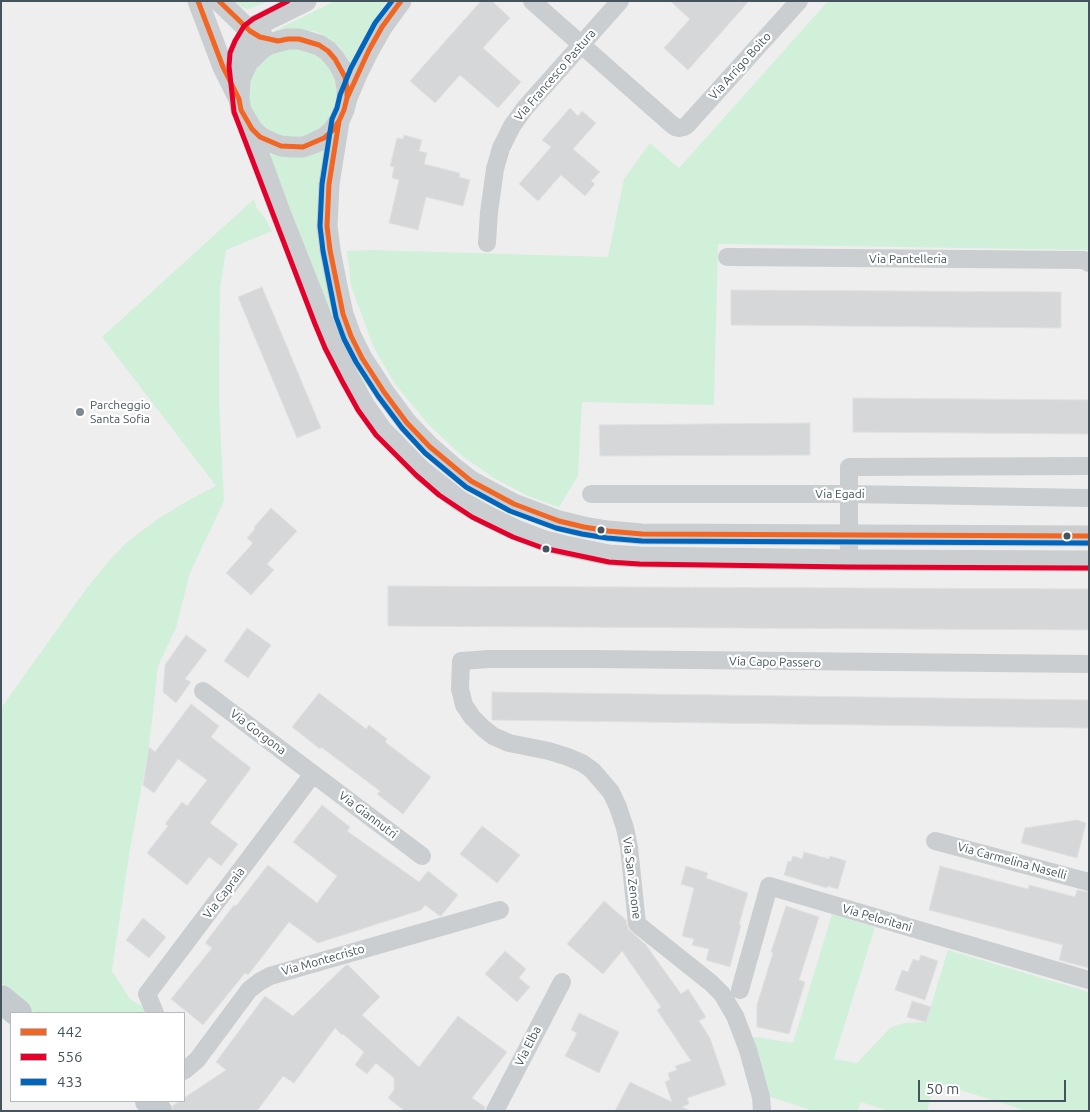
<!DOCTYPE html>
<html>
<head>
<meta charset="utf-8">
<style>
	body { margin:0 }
	#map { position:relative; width:1090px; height:1112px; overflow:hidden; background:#efeeee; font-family:Ubuntu,sans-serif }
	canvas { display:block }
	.frame { position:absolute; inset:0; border:2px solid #44535c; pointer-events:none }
	.legend { position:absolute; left:10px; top:1012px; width:175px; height:90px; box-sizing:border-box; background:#fff; border:1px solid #b4babe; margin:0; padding:6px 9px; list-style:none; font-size:15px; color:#44535c }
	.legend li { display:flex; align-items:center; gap:10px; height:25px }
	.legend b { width:25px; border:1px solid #b4babe }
	.scale { position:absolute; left:918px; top:1080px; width:148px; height:22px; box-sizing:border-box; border:2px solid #44535c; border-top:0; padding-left:6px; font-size:15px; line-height:18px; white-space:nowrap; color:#44535c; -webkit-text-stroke:4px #fff; paint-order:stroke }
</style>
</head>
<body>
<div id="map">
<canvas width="1090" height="1112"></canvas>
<div class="frame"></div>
<ul class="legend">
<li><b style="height:6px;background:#f26522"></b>442</li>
<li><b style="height:6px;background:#e4002b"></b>556</li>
<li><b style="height:6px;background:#0065bd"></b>433</li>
</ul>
<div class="scale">50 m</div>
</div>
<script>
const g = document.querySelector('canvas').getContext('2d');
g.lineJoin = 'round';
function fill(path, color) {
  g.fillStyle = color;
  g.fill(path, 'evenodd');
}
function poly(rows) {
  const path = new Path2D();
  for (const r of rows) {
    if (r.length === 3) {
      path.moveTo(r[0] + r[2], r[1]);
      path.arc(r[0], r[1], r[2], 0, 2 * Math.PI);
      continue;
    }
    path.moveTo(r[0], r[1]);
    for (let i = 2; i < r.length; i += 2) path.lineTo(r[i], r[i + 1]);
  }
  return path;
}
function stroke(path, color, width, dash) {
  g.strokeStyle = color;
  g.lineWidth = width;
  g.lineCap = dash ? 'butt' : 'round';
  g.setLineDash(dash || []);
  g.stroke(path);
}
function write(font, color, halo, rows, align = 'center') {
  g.font = font + ' Ubuntu,sans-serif';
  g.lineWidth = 4.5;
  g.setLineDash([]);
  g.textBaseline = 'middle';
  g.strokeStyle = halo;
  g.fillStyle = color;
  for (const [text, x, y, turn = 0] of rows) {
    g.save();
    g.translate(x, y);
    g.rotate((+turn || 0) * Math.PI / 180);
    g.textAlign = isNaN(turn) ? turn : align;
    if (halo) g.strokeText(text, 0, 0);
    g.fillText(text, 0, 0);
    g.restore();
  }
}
const green = poly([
	[236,1,269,1,249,9,246,9,239,5],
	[335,1,387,1,362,40,351,63,339,46,322,34,314,31,274,31],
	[828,1,1089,1,1089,250,718,244,714,405,582,402,578,476,559,507,528,496,494,478,461,455,428,424,395,384,374,348,351,286,347,251,372,250,608,257,624,179,650,143,679,168],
	[293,93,44],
	[324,149,345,345,367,386,364,388,339,343,270,158,271,155,273,154],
	[254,199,257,209,265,218,272,231,226,250,220,290,219,402,224,501,190,573,176,628,158,666,149,747,130,849,112,971,130,999,145,1008,148,1013,35,1013,1,982,1,708,86,589,107,563,126,543,156,520,189,500,216,486,102,337],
	[832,914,875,927,834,1059,857,1063,890,1028,904,1023,926,1022,948,950,1089,992,1089,1111,1027,1111,935,1082,927,1111,889,1111,861,1102,857,1111,814,1111,767,1096,750,1038,756,1037,793,1043]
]);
const building = poly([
	[481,1,492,1,510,18,483,48,521,82,498,108,460,75,435,103,410,81,481,1],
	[670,1,749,1,688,70,664,48,690,19,670,1],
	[570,108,578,116,582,111,596,123,573,149,600,172,591,181,595,184,585,196,561,175,538,201,519,184,551,147,542,140,570,108],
	[404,135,422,140,419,151,427,153,424,164,460,173,459,177,470,180,463,206,426,197,418,230,389,223,399,180,392,178,394,167,390,166,397,138,403,139,404,135],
	[262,287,321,428,297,438,238,297,262,287],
	[731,290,1061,292,1061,328,731,325,731,290],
	[853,398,1089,400,1089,434,853,432,853,398],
	[810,423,810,455,600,456,599,425,810,423],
	[271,508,297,531,267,564,274,570,251,595,226,573,253,543,247,538,255,529,254,527,271,508],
	[388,586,1089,589,1089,630,388,626,388,586],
	[247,628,271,645,248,678,224,661,247,628],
	[186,635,207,650,185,679,191,682,176,703,163,692,165,665,186,635],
	[492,692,1089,700,1089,728,492,720,492,692],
	[319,693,366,729,369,725,387,739,385,742,431,777,403,814,377,794,380,791,321,747,320,749,292,727,319,693],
	[191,704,219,726,211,737,251,768,210,823,238,844,221,866,209,857,187,885,147,853,168,826,165,824,182,802,187,806,207,780,178,759,154,793,143,785,149,747,155,752,191,704],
	[322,805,350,827,347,831,419,882,428,871,458,895,441,916,440,916,425,905,421,910,318,943,289,922,248,975,245,973,203,1025,171,999,212,948,205,943,234,905,236,906,268,865,317,903,337,876,293,842,322,805],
	[1077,820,1086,823,1077,858,1021,843,1025,828,1077,820],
	[482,826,520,855,497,883,460,854,482,826],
	[804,852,829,859,830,856,846,861,838,889,827,886,827,888,784,875,788,861,791,862,793,856,802,859,804,852],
	[686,866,708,873,706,878,748,893,739,924,741,925,730,967,706,960,709,949,692,945,694,939,682,936,694,888,681,884,686,866],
	[940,866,1028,889,1029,885,1075,897,1077,890,1089,892,1089,968,1059,960,1063,945,929,910,940,866],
	[604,901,626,920,628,929,646,945,681,994,688,989,706,1017,699,1021,710,1038,726,1085,687,1098,689,1104,682,1107,690,1111,615,1111,630,1082,672,1102,665,1082,670,1080,668,1073,677,1070,675,1066,691,1061,657,1010,661,1007,622,951,603,974,567,944,604,901],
	[786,906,819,917,799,980,805,982,789,1034,757,1027,757,1005,773,953,771,952,786,906],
	[143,918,166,937,149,958,126,940,143,918],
	[505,951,526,969,519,978,530,987,517,1002,485,974,505,951],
	[921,955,938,961,925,1000,895,990,902,970,908,972,913,959,919,961,921,955],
	[348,965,380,997,362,1015,419,1067,458,1016,507,1052,472,1098,485,1107,484,1111,405,1111,388,1098,394,1090,394,1078,376,1063,367,1074,355,1065,364,1052,343,1034,342,1035,335,1028,294,1083,283,1076,257,1111,173,1111,172,1106,180,1101,184,1101,184,1098,226,1070,216,1062,265,996,293,1016,345,966,348,965],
	[912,1001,931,1007,926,1022,907,1017,912,1001],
	[579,1013,619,1032,599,1073,565,1056,577,1033,571,1030,579,1013]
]);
const minor = poly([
	[532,1,670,123,675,127,679,128,684,127,687,125,799,1],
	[487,243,489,212,495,169,501,148,512,126,525,108,620,1],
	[727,257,1084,260,1089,263],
	[591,494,849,494,1089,498],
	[849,560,849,467,1089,466],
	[203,691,422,856],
	[935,841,1089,882],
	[740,990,769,886,1089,980],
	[155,1013,147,994,313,774],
	[184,1071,197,1060,249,990,259,982,270,976,500,910],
	[495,1111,562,982],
	[762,1111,761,1097,748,1050,735,1016,722,994,711,983,637,924,629,847,625,828,618,807,611,792,592,770,582,763,568,757,549,751,509,743,493,736,483,728,472,717,464,705,460,689,461,661,489,659,593,659,1089,664]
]);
const tertiary = poly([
	[198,1,223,67,239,99,241,110,246,119,252,129,260,137,270,142,281,146,292,147,303,147,314,143,324,138,333,130,339,121,344,110,347,98,347,88,345,77,341,68,335,59,328,51,319,45,299,39,288,39,269,44,261,49,248,62,240,79,239,99],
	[219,1,250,31,263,37],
	[238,78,236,66,237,55,242,44,250,31,257,25,306,1],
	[347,98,358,72,369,50,382,27,401,1],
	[246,119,280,212,314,298,332,345,349,378,365,406,382,430,421,470,460,501,491,518,516,530,545,541,565,546,609,555,640,557,849,560,1089,561],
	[339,121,329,184,327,226,330,250,337,286,343,314,351,336,362,358,384,392,407,423,430,447,453,467,471,481,491,492,514,504,559,521,584,527,608,531,642,534,1089,536]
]);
const primary = poly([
	[1,999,18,1013],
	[149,1101,158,1111]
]);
const bus1 = poly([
	[198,1,223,67,239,99,241,110,252,129,260,137,281,146,303,147,324,138,333,130,339,121,344,110,347,98,347,88,345,77,335,59,328,51,319,45,299,39,288,39,278,41,260,37,250,31,219,1],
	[347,98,369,50,382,27,401,1],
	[339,121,329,184,327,226,330,250,343,314,351,336,362,358,384,392,407,423,430,447,471,481,514,504,559,521,584,527,608,531,642,534,1089,536]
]);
const bus2 = poly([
	[288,1,253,19,244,26,235,41,230,53,229,66,234,112,315,324,325,348,342,381,358,410,376,435,416,475,439,495,472,517,513,537,543,548,609,562,640,564,849,567,1089,568]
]);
const bus3 = poly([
	[392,1,375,23,351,68,340,95,337,108,332,119,322,184,320,226,323,251,336,317,344,339,356,362,378,396,402,428,425,453,466,487,510,511,556,528,582,534,607,538,642,541,1089,543]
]);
const markers = [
	[80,412,5,"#80898f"],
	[601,530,4.5,"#44535c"],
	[1067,536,4.5,"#44535c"],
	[546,549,4.5,"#44535c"]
];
const streetNames = [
	["Via Arrigo Boito",740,66,-48],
	["Via Francesco Pastura",555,75,-49],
	["Via Pantelleria",908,259],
	["Via Egadi",840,494],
	["Via Capo Passero",775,662,1],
	["Via Gorgona",258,732,37],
	["Via Giannutri",368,815,37],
	["Via Carmelina Naselli",1012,861,15],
	["Via San Zenone",632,878,83],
	["Via Capraia",224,893,-53],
	["Via Peloritani",877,918,16],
	["Via Montecristo",323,960,-16],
	["Via Elba",528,1046,-63]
];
const poiNames = [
	["Parcheggio",90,405],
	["Santa Sofia",90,419]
];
fill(green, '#d1f0da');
fill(building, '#d6d7d9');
stroke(building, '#e0e0e1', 1);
stroke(minor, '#caced0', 18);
stroke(tertiary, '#caced0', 21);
stroke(primary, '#c5cace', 28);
stroke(bus1, '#f26522', 5);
stroke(bus2, '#e4002b', 5);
stroke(bus3, '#0065bd', 5);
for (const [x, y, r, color] of markers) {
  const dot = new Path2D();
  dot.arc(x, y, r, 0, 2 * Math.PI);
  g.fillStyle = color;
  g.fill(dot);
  stroke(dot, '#fff', 2);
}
write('12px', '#44535c', '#fff', streetNames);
write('12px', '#44535c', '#fff', poiNames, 'left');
</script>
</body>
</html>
